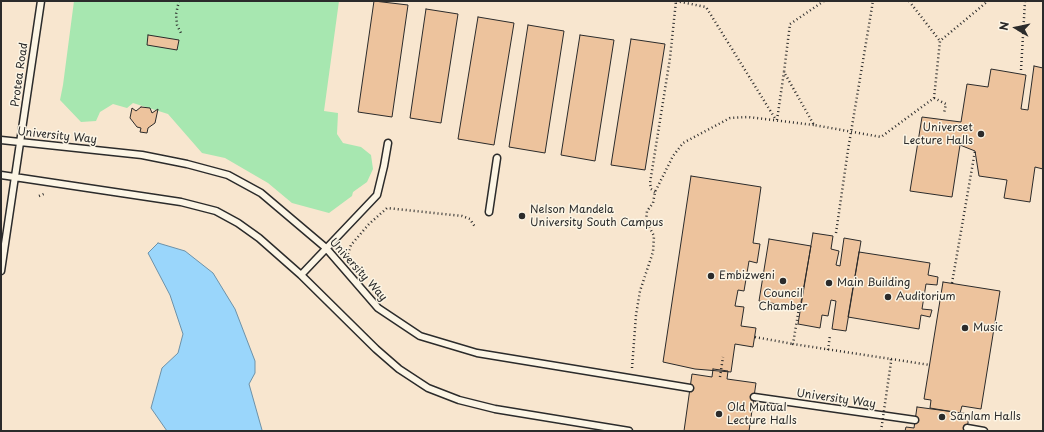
<!DOCTYPE html>
<html>
<head>
<meta charset="utf-8">
<style>
	body { margin:0 }
	#map { position:relative; width:1044px; height:432px; overflow:hidden; background:#fcf5e5; font-family:"Playpen Sans",sans-serif }
	canvas { display:block }
	.frame { position:absolute; inset:0; border:2px solid #2b2b2b; pointer-events:none }
	.north { position:absolute; left:996px; top:8px; width:40px; height:40px; -webkit-text-stroke:3px #fcf5e5; paint-order:stroke; rotate:279deg; font-size:11px; font-weight:700; line-height:16px; text-align:center; color:#2b2b2b }
	.north::after { content:''; display:block; margin:auto; width:14px; height:18px; background:#2b2b2b; clip-path:polygon(50% 0,100% 100%,50% 72%,0 100%) }
</style>
</head>
<body>
<div id="map">
<canvas width="1044" height="432"></canvas>
<div class="frame"></div>
<div class="north">N</div>
</div>
<script>
const g = document.querySelector('canvas').getContext('2d');
g.lineJoin = 'round';
function fill(path, color) {
  g.fillStyle = color;
  g.fill(path, 'evenodd');
}
function poly(rows) {
  const path = new Path2D();
  for (const r of rows) {
    path.moveTo(r[0], r[1]);
    for (let i = 2; i < r.length; i += 2) path.lineTo(r[i], r[i + 1]);
  }
  return path;
}
function stroke(path, color, width, dash) {
  g.strokeStyle = color;
  g.lineWidth = width;
  g.lineCap = dash ? 'butt' : 'round';
  g.setLineDash(dash || []);
  g.stroke(path);
}
function write(font, color, halo, rows, align = 'center') {
  g.font = font + ' "Playpen Sans",sans-serif';
  g.lineWidth = 3;
  g.setLineDash([]);
  g.textBaseline = 'middle';
  g.strokeStyle = halo;
  g.fillStyle = color;
  for (const [text, x, y, turn = 0] of rows) {
    g.save();
    g.translate(x, y);
    g.rotate((+turn || 0) * Math.PI / 180);
    g.textAlign = isNaN(turn) ? turn : align;
    if (halo) g.strokeText(text, 0, 0);
    g.fillText(text, 0, 0);
    g.restore();
  }
}
const built = poly([
	[1,1,1043,1,1043,431,1,431]
]);
const green = poly([
	[74,1,339,1,324,111,338,113,337,134,343,143,361,147,371,155,373,169,367,182,353,192,352,196,329,213,292,203,268,183,225,158,202,153,168,114,133,103,127,108,113,104,100,112,96,121,81,122,60,100,63,85]
]);
const water = poly([
	[158,243,185,251,213,273,235,309,255,361,255,373,249,384,262,430,261,431,167,431,151,408,162,368,178,353,183,334,170,295,148,253,158,243]
]);
const building = poly([
	[374,1,408,5,392,117,358,112,374,1],
	[426,9,458,14,441,123,410,118,426,9],
	[478,17,514,23,494,145,458,139,478,17],
	[528,25,564,31,545,153,509,147,528,25],
	[148,35,179,40,177,50,147,45,148,35],
	[580,35,614,40,595,161,561,155,580,35],
	[631,39,665,44,645,170,611,165,631,39],
	[1034,66,1043,68,1043,169,1035,167,1030,202,1004,198,1007,180,979,176,975,151,960,145,952,197,910,191,922,117,961,122,967,84,988,87,991,69,1026,75,1021,109,1028,110,1034,66],
	[141,107,150,108,152,113,158,109,155,123,148,128,147,133,140,132,141,128,137,127,130,118,132,108,136,111,141,107],
	[691,176,761,187,753,243,760,244,757,263,749,261,744,291,738,290,735,306,744,307,741,326,756,328,753,347,735,344,731,372,695,369,663,362,691,176],
	[813,233,833,236,831,249,839,251,836,265,840,266,844,238,861,241,846,331,832,329,836,301,831,300,828,316,822,315,820,328,798,324,813,233],
	[769,239,811,246,800,308,759,301,769,239],
	[859,252,930,263,928,275,938,277,937,285,926,284,922,309,932,310,930,317,921,315,919,329,848,317,859,252],
	[943,282,1000,291,981,409,962,406,960,413,930,408,931,400,924,399,943,282],
	[713,369,728,371,727,379,756,383,749,431,684,431,692,374,712,377,713,369],
	[917,407,969,414,967,431,905,431,906,427,914,428,917,407]
]);
const path = poly([
	[179,1,176,14,177,25,182,35],
	[676,1,706,7,776,120],
	[824,1,790,24,784,72,814,125,881,137,934,98,940,41,988,1],
	[909,1,940,41],
	[1021,70,1025,1],
	[934,98,946,104,944,113],
	[777,120,784,72],
	[655,192,651,189,650,183,670,58,676,1],
	[39,196,46,193],
	[836,233,848,150,873,1],
	[348,254,351,245,369,224,387,208,462,216,470,219,475,227],
	[952,283,975,151],
	[799,308,793,344,891,359,891,362],
	[755,337,793,344],
	[828,350,830,335],
	[891,359,930,365],
	[632,368,636,315,640,291,653,252,654,236,646,221,647,211,653,203,655,192,673,156,683,143,730,118,748,117,814,125],
	[720,377,723,357]
]);
const lane = poly([
	[1,140,142,155,187,164,228,175,261,193,326,248,378,308,420,336,477,353,690,388],
	[1,175,181,202,216,211,238,223,259,238,301,275,376,349,399,369,428,388,459,400,495,409,629,431],
	[489,212,497,158],
	[1,271,41,1],
	[301,275,377,195,384,166,388,143],
	[754,397,915,420],
	[967,428,984,431]
]);
const pathBridge = poly([
	[881,431,891,362]
]);
const markers = [
	[981,134,4,"#2b2b2b"],
	[522,216,4,"#2b2b2b"],
	[711,276,4,"#2b2b2b"],
	[783,281,4,"#2b2b2b"],
	[829,283,4,"#2b2b2b"],
	[888,297,4,"#2b2b2b"],
	[965,328,4,"#2b2b2b"],
	[719,414,4,"#2b2b2b"],
	[942,417,4,"#2b2b2b"]
];
const streetNames = [
	["Protea Road",20,75,-82],
	["University Way",57,136,6],
	["University Way",358,270,48],
	["University Way",836,399,8]
];
const poiNames = [
	["Universet",973,128,"right"],
	["Lecture Halls",973,141,"right"],
	["Nelson Mandela",530,210],
	["University South Campus",530,223],
	["Embizweni",719,276],
	["Main Building",837,283],
	["Council",783,294,"center"],
	["Chamber",783,307,"center"],
	["Auditorium",896,297],
	["Music",973,328],
	["Old Mutual",727,408],
	["Lecture Halls",727,421],
	["Sanlam Halls",950,417]
];
fill(built, '#f8e6cf');
fill(green, '#a7e7b0');
fill(water, '#9ad6fb');
stroke(water, '#6e92a8', 1);
fill(building, '#edc39d');
stroke(building, '#2b2b2b', 1);
stroke(lane, '#2b2b2b', 9);
stroke(path, '#2b2b2b', 2.5, [1, 3]);
stroke(lane, '#fcf5e5', 6);
stroke(pathBridge, '#2b2b2b', 2.5, [1, 3]);
for (const [x, y, r, color] of markers) {
  const dot = new Path2D();
  dot.arc(x, y, r, 0, 2 * Math.PI);
  g.fillStyle = color;
  g.fill(dot);
  stroke(dot, '#fcf5e5', 1.5);
}
write('11px', '#2b2b2b', '#fcf5e5', streetNames);
write('11px', '#2b2b2b', '#fcf5e5', poiNames, 'left');
</script>
</body>
</html>
